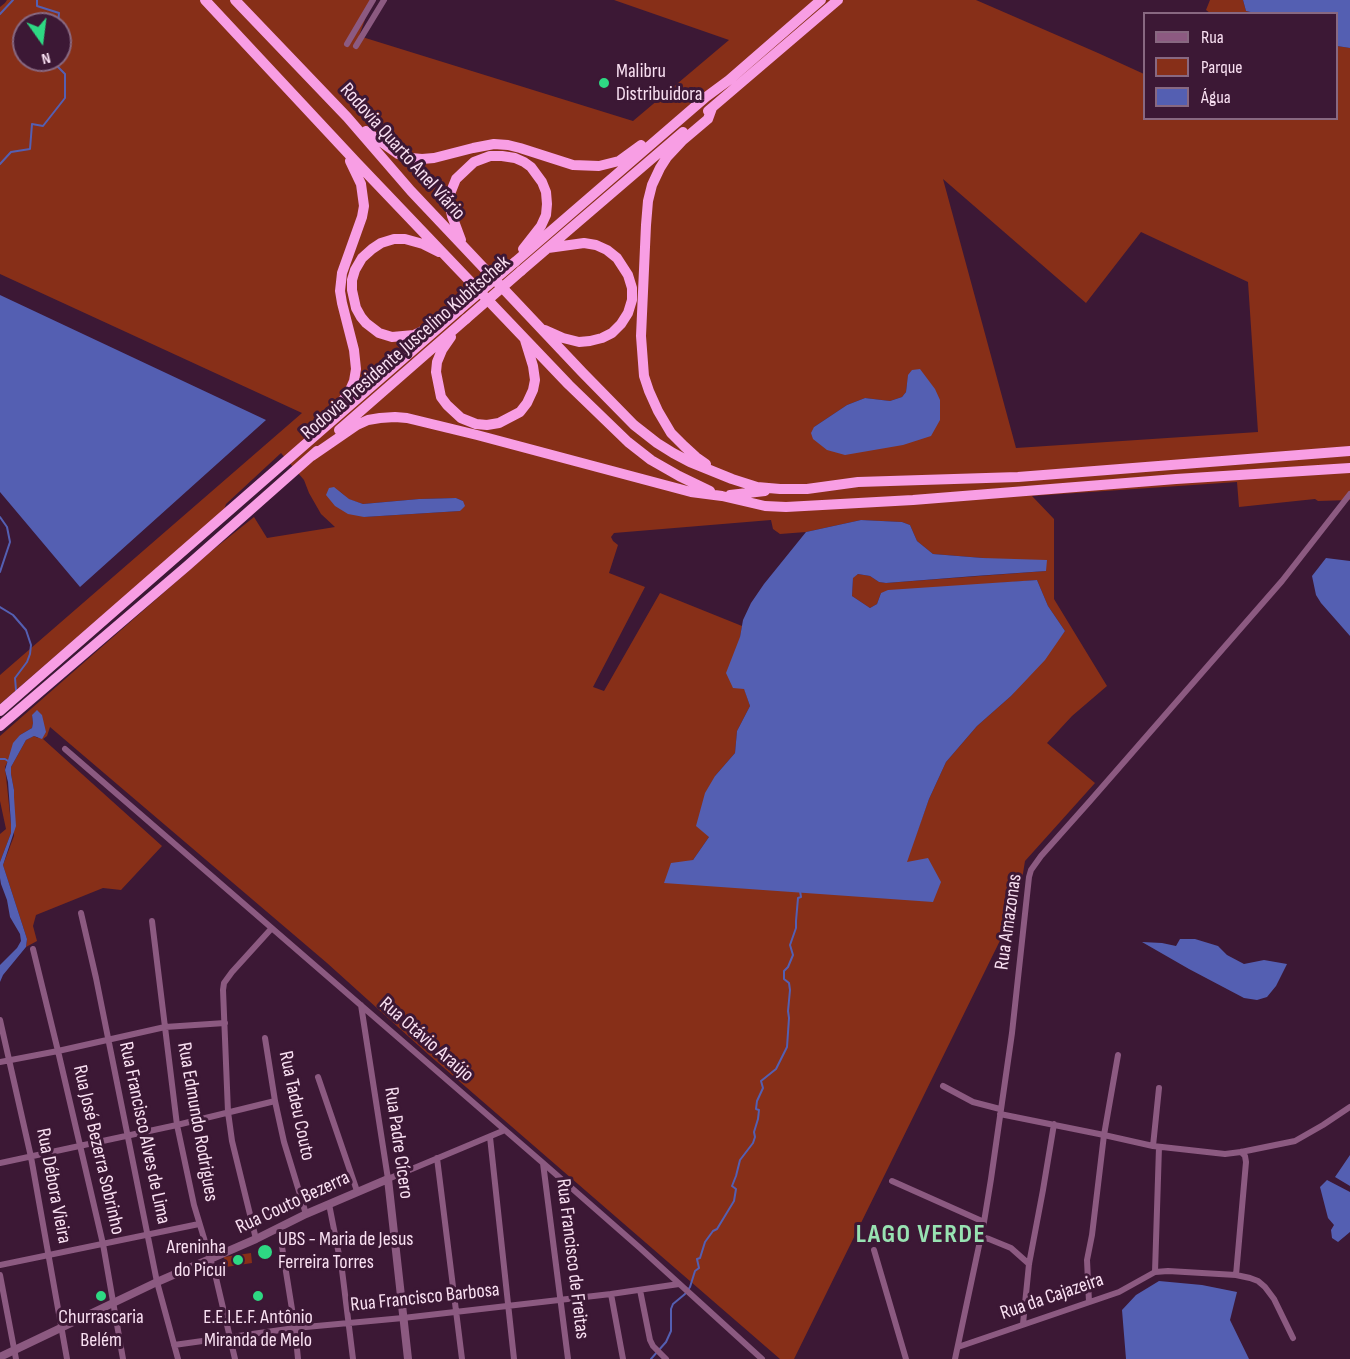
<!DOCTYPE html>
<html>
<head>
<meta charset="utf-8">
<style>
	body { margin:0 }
	#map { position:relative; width:1350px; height:1359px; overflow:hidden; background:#3c1835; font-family:"Sofia Sans Condensed",sans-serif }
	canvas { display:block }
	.legend { position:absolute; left:1143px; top:12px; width:195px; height:108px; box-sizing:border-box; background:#3c1835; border:2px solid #886881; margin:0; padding:8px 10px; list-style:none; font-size:18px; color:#f9e0f2 }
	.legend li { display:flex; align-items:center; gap:12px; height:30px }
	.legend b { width:30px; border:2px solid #886881 }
	.north { position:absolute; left:12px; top:12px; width:60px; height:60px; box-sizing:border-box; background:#3c1835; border:2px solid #886881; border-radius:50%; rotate:166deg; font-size:16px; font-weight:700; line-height:24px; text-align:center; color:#f9e0f2 }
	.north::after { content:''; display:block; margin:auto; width:21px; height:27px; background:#2ed883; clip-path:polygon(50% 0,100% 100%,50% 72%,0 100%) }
</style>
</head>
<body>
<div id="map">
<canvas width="1350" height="1359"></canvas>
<ul class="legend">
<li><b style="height:8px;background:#8c5a81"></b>Rua</li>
<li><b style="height:16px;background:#872f18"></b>Parque</li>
<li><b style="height:16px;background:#545fb2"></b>Água</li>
</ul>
<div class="north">N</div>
</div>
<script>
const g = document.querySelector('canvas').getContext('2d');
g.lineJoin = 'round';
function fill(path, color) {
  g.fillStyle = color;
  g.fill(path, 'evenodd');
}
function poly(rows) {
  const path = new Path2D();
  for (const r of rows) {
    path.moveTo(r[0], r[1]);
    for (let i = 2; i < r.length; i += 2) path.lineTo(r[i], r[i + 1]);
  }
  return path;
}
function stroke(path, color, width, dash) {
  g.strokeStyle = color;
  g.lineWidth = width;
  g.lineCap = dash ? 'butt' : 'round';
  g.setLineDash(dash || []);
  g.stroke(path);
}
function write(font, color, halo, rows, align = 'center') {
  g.font = font + ' "Sofia Sans Condensed",sans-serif';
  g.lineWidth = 6;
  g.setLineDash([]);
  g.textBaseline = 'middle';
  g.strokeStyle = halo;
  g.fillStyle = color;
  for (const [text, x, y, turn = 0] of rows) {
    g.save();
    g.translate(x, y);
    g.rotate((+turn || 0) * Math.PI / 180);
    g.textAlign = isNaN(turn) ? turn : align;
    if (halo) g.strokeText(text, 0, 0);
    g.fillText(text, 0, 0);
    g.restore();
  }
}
const green = poly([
	[7,0,372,0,359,36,633,121,729,40,614,0,976,0,1098,53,1144,74,1144,118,1336,118,1337,46,1350,48,1350,500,1318,501,1315,499,1239,507,1237,482,1032,496,1054,519,1054,599,1107,686,1072,716,1047,743,1095,783,1025,861,1018,904,794,1359,780,1359,429,1055,327,963,50,727,47,736,43,739,162,846,121,890,103,888,36,915,33,926,37,941,26,947,27,939,3,865,14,836,14,790,11,774,11,767,26,740,34,736,38,738,43,725,43,720,32,715,33,723,32,728,20,735,5,767,11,824,11,833,0,862,0,834,6,829,0,801,0,736,209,553,254,517,267,538,335,527,321,514,309,493,304,480,281,453,226,504,224,510,0,704,0,675,302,413,0,274,0,7,5,3],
	[24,24,60,24,60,60,24,60],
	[943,179,1086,303,1141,232,1248,282,1258,432,1016,448],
	[908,375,903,445,814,427,847,405,865,398,890,401,902,397,906,392],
	[339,490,348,499,363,504,419,499,456,498,463,501,460,511,364,517],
	[771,520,773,529,780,534,806,532,861,520,902,522,910,525,917,541,933,554,983,558,1046,571,886,583,879,582,870,576,858,574,853,577,852,596,870,608,877,604,881,593,1037,580,1048,606,1065,631,1011,696,977,726,946,762,929,799,906,862,693,860,709,837,715,776,735,753,737,731,750,706,744,688,740,637,742,626,660,593,604,691,593,687,645,587,609,573,618,545,613,541,611,537,614,533],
	[1210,0,1243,0,1246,11,1255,13,1210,13,1206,10],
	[251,1253,252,1263,226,1267,224,1257]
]);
const water = poly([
	[1243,0,1350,0,1350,48,1337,46,1336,14,1255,13,1246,11],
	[0,295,266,420,80,587,0,492],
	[920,369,935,389,940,400,940,420,931,436,903,445,845,455,827,450,813,439,811,433,814,427,847,405,865,398,890,401,902,397,906,392,908,375,912,370],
	[334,487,349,499,363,504,419,499,456,498,463,501,465,506,460,511,364,517,348,514,335,506,326,495,329,488],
	[861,520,902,522,910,525,917,541,933,554,983,558,1047,560,1046,571,975,576,886,583,879,582,870,576,858,574,853,578,852,596,870,608,877,604,881,593,888,590,1037,580,1048,606,1065,631,1045,660,1011,696,977,726,946,762,929,799,907,862,928,858,941,882,933,902,664,883,671,863,693,860,709,837,696,826,705,793,715,776,735,753,737,731,750,706,744,689,733,688,726,673,740,637,743,620,751,603,764,584,806,532],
	[1326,558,1350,561,1350,636,1321,603,1316,595,1312,576],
	[37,710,42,715,46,732,42,739,34,736,26,740,11,767,11,774,14,790,14,797,16,826,3,865,27,939,26,947,3,975,0,982,0,965,17,948,21,941,20,934,10,917,7,900,1,884,0,878,0,862,11,833,11,824,8,782,5,770,13,743,20,735,32,728,33,723,32,715],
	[1180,939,1195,939,1218,946,1227,955,1244,964,1264,960,1287,964,1276,986,1267,997,1257,1000,1244,998,1189,969,1142,942,1162,943,1176,946],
	[1350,1155,1350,1186,1335,1177],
	[1327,1180,1350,1192,1350,1232,1338,1242,1332,1238,1331,1230,1334,1225,1328,1218,1320,1187],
	[1159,1281,1202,1285,1237,1292,1230,1320,1249,1359,1126,1359,1122,1310,1136,1295]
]);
const stream = poly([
	[37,0,37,6,59,13,58,24],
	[0,14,13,0],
	[0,164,11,152,30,149,32,124,43,126,65,98,65,74,55,64,55,60],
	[0,517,7,527,10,542,0,572],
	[0,607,13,615,26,630,31,645,30,654,27,662,15,678,16,690],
	[0,759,5,759,8,761],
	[651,1359,666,1342,671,1331,671,1309,673,1304,685,1294,690,1287,695,1271,699,1268,697,1259,700,1258,705,1242,713,1231,717,1229,734,1201,736,1189,732,1186,736,1176,740,1160,753,1143,755,1137,754,1132,758,1119,759,1110,756,1109,757,1101,763,1088,761,1081,776,1069,787,1047,789,1018,788,1011,790,990,789,983,784,979,784,971,788,967,793,955,790,945,796,928,796,921,798,898,801,897,800,891]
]);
const minor = poly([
	[347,44,373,0],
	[356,46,384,0],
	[65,749,543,1163,640,1248,762,1359],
	[81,913,96,978,157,1282,178,1359],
	[152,921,177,1125,194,1205,216,1278,235,1359],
	[33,949,58,1051,103,1244,123,1359],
	[361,1005,388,1179,505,1130],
	[0,1020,31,1157,67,1359],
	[265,1038,275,1101,284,1142,306,1214],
	[0,1062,58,1051,165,1027,225,1023],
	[318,1077,357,1191],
	[943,1086,973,1102,1000,1109],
	[1000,1114,1104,1135,1153,1146,1225,1154,1241,1152,1295,1141,1323,1125,1350,1107],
	[490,1137,514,1359],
	[1153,1146,1159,1088],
	[437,1158,462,1359],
	[0,1163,177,1125,275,1101],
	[543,1163,568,1359],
	[892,1181,984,1222],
	[329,1204,342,1270,353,1359],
	[279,1228,295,1328,298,1359],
	[981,1237,989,1239,1011,1248,1029,1264],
	[256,1239,232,1141,228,1112,223,990,224,983,232,972,271,929],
	[874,1250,906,1359],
	[0,1265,199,1224],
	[1155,1272,1159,1147],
	[0,1275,16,1359],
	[1236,1275,1246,1162,1245,1156,1241,1152],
	[640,1290,650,1340,653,1346,666,1359],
	[611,1294,623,1359],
	[1089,1302,1087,1260,1092,1235,1104,1135,1118,1055],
	[1023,1324,1029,1264,1043,1190,1054,1124],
	[174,1345,295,1328,403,1318,611,1294,679,1284],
	[958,1347,1119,1292,1155,1272,1168,1271,1236,1275,1250,1278,1258,1281,1265,1287,1274,1299,1293,1338],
	[955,1359,984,1222,991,1179,1012,1033,1029,877,1031,870,1041,856,1090,801,1282,581,1350,494]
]);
const tertiary = poly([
	[0,1357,157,1282,256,1239,306,1214,388,1179,408,1359]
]);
const trunk = poly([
	[205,0,357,163,569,385,628,442,651,460,679,476,710,491],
	[235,0,347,117,411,191,583,373,634,425,657,443,673,453,690,462,732,479,757,487,780,489,807,489,858,482,1018,477,1350,451],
	[708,111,838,0],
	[366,131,398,154,411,158,422,159,434,158,473,148,494,144,508,145,520,148,573,165,599,166,619,161,641,145],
	[461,240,452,216,450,206,450,194,456,179,474,162,490,156,502,156,515,158,524,162,531,167,542,182,546,192,547,204,546,215,541,226,523,249],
	[515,262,706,97,729,80,821,0],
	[521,271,683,132],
	[437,324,414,335,392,337,379,333,366,323,361,317,356,308,352,290,352,280,355,270,362,258,372,249,381,243,394,239,405,239,423,244,439,252],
	[545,330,563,338,579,342,590,341,602,338,612,333,621,324,628,313,632,300,632,288,628,275,617,258,607,250,596,245,584,243,548,248],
	[451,337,442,350,437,362,436,372,441,397,447,405,461,418,476,424,487,425,499,423,520,412,527,403,533,390,535,380,533,366,525,340],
	[331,414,337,409,350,390,354,381,356,369,354,350,342,303,340,291,342,273,362,217,364,206,361,184,350,161],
	[339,430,466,319],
	[312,456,357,425,368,420,380,418,395,417,407,418,477,435,691,492,722,496,765,506,786,507,913,500,1176,479,1350,468],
	[706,464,696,457,684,446,671,433,658,411,649,391,644,376,641,336,646,225,648,201,652,185,660,168,667,157,682,141,708,119,712,108],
	[730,495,765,491],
	[0,711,459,310],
	[0,726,187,566,317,451]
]);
const trunkBridge = poly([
	[459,310,515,262],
	[466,319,521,271]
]);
const markers = [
	[604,83,6,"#2ed883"],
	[265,1252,8,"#2ed883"],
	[238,1260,6,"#2ed883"],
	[101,1296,6,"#2ed883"],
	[258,1296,6,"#2ed883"]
];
const poiNames = [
	["Malibru",616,72],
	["Distribuidora",616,95],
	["UBS - Maria de Jesus",278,1240],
	["Ferreira Torres",278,1263],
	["Areninha",226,1248,"right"],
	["do Picui",226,1271,"right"],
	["Churrascaria",101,1318,"center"],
	["Belém",101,1341,"center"],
	["E.E.I.E.F. Antônio",258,1318,"center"],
	["Miranda de Melo",258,1341,"center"]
];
const streetNames = [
	["Rodovia Quarto Anel Viário",402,152,48],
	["Rodovia Presidente Juscelino Kubitschek",406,348,-41],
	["Rua Amazonas",1009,922,-82],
	["Rua Otávio Araújo",426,1040,41],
	["Rua Tadeu Couto",296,1106,78],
	["Rua Edmundo Rodrigues",197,1122,80],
	["Rua Francisco Alves de Lima",144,1133,78],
	["Rua Padre Cícero",398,1143,82],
	["Rua José Bezerra Sobrinho",98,1150,77],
	["Rua Débora Vieira",53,1186,79],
	["Rua Couto Bezerra",293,1203,-25],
	["Rua Francisco de Freitas",572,1259,83],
	["Rua da Cajazeira",1052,1297,-19],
	["Rua Francisco Barbosa",425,1298,-6]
];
const districtNames = [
	["LAGO VERDE",921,1235]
];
fill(green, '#872f18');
fill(water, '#545fb2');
stroke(stream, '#545fb2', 2);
stroke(minor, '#8c5a81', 6);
stroke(tertiary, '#8c5a81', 8);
stroke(trunk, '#f89ee4', 10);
stroke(trunkBridge, '#f89ee4', 10);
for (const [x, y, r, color] of markers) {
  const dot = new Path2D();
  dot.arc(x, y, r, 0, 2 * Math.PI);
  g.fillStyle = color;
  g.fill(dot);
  stroke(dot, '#3c1835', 2);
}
write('20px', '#f9e0f2', '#3c1835', poiNames, 'left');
write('20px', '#f9e0f2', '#3c1835', streetNames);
g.letterSpacing = '1.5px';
write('bold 26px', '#98e2b2', '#3c1835', districtNames);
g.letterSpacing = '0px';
</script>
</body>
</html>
